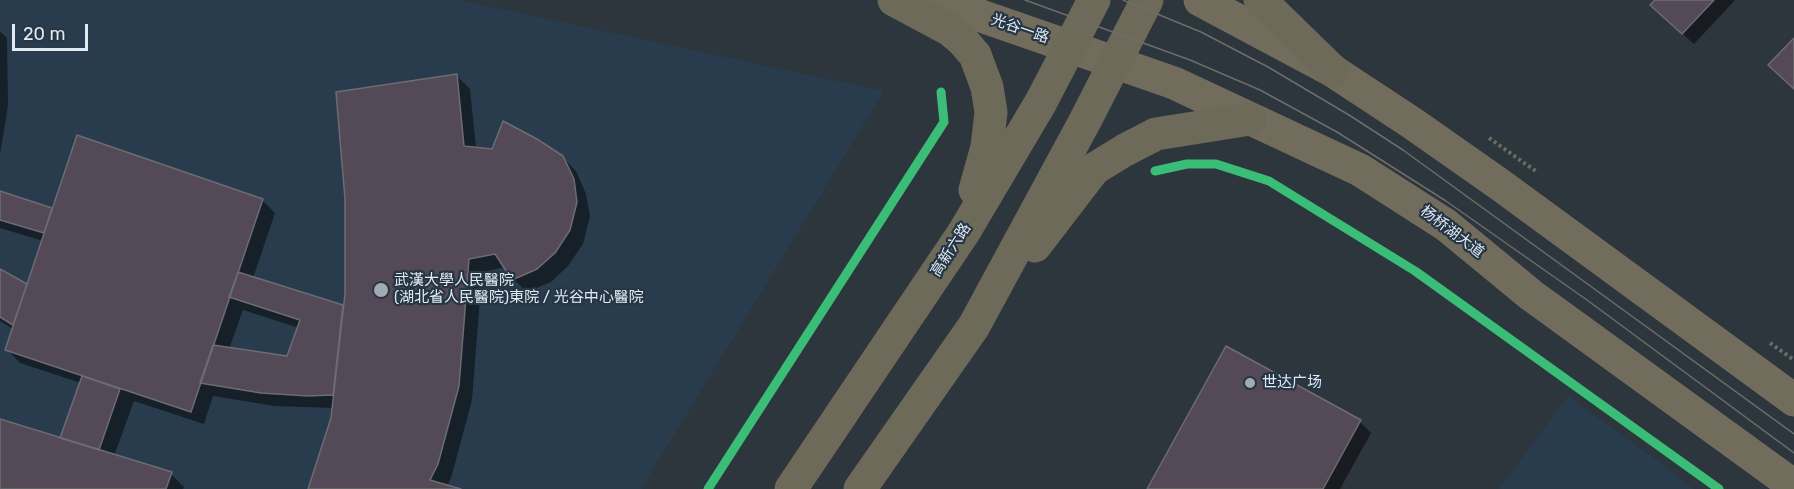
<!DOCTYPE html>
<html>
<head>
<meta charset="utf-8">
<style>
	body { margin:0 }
	#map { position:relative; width:1794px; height:489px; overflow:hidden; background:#2d353d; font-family:Rubik,sans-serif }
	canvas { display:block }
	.scale { position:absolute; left:12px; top:24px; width:76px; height:27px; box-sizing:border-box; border:3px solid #e0eaf3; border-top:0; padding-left:8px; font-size:18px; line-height:21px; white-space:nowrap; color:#e0eaf3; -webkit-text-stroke:4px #263644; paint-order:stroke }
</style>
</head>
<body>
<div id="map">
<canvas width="1794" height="489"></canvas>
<div class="scale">20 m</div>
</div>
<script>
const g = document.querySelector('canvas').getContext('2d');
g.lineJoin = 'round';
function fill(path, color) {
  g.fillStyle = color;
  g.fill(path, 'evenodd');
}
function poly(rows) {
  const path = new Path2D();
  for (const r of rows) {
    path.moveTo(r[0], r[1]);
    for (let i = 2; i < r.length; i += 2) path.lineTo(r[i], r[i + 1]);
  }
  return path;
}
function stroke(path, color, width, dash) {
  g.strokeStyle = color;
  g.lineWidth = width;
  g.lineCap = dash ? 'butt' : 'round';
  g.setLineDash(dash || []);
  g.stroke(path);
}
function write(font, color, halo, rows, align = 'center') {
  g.font = font + ' Rubik,"Noto Sans SC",sans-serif';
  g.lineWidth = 4.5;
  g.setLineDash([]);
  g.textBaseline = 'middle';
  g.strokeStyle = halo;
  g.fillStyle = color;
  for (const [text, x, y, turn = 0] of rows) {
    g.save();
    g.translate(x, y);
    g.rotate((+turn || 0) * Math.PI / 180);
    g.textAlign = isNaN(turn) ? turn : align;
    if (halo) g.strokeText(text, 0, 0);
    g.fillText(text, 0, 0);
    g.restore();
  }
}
const built = poly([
	[0,0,459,0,884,91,641,489,0,489],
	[1568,396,1670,470,1694,489,1499,489]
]);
const shadow = poly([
	[1657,0,1735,0,1694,44,1663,16],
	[0,31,7,38,8,105,0,155],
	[457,76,470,89,476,148,562,157,576,171,586,194,590,216,583,244,568,266,551,282,527,292,513,279,506,267,482,272,472,400,451,478,447,486,456,489,309,489,332,419,333,408,275,406,213,396,204,424,134,401,114,456,171,474,184,487,183,489,0,489,0,421,61,440,81,383,20,363,7,349,13,329,0,321,0,271,28,286,43,241,0,228,0,192,53,210,262,200,275,213,253,278,345,307],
	[243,310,299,328,288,357,229,349],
	[1360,422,1371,433,1340,489,1149,489]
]);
const building = poly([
	[1655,0,1714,0,1682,34,1650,5,1655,0],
	[1794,38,1794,89,1768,65,1794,38],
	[457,74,464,146,492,149,503,121,537,139,563,156,574,179,577,202,570,230,555,253,537,269,512,280,495,254,469,259,459,386,438,464,430,480,461,489,308,489,331,418,345,294,345,199,336,92,457,74],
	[77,135,263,199,191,412,5,350,77,135],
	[0,191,52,208,44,233,0,220,0,191],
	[0,269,27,284,13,325,0,317,0,269],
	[238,272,343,305,333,395,308,396,261,393,200,383,213,345,287,356,300,320,229,297,238,272],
	[1226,346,1361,420,1323,489,1147,489,1226,346],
	[82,376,120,389,99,450,60,438,82,376],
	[0,419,172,472,166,489,0,489,0,419]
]);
const path = poly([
	[1489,138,1537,172],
	[1770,343,1794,360]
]);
const secondary = poly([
	[935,0,1174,83,1360,170,1446,225,1531,295,1794,486],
	[1200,0,1333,71,1412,123,1499,184,1794,400]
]);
const primary = poly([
	[894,0,950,30,963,41,975,55,987,87,991,112,987,147,975,190],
	[1260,0,1333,71],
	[1035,246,1094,169,1125,150,1156,134,1250,119],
	[791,489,964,232,1041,102,1094,0],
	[860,489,974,326,1085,121,1147,0]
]);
const tram = poly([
	[1025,0,1190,60,1260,90,1337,132,1446,201,1587,300,1794,453],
	[1123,0,1201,32,1268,67,1349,115,1403,150,1794,434]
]);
const cycleway = poly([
	[1155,171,1187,164,1216,164,1269,181,1415,271,1719,489],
	[708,489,944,122,941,92]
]);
const markers = [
	[381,290,8,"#a1abb3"],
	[1250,383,6,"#a1abb3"]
];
const streetNames = [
	["光谷一路",1020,29,19],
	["杨桥湖大道",1452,232,37],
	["高新六路",951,250,-57]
];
const poiNames = [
	["武漢大學人民醫院",394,281],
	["(湖北省人民醫院)東院 / 光谷中心醫院",394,298],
	["世达广场",1262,383]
];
fill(built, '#293c4d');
fill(shadow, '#0007');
fill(building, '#544957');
stroke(building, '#6d6c72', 1.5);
stroke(path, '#6c6b62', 4, [3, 3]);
stroke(secondary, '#726c5c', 33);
stroke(primary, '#6e6a5a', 33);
stroke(tram, '#6d6d6a', 1.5);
stroke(cycleway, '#3abd76', 9);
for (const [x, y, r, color] of markers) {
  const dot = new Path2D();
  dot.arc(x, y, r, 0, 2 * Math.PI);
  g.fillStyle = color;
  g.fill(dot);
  stroke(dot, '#263644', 2);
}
write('15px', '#e0eaf3', '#263644', streetNames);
write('15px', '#e0eaf3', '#263644', poiNames, 'left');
</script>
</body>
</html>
